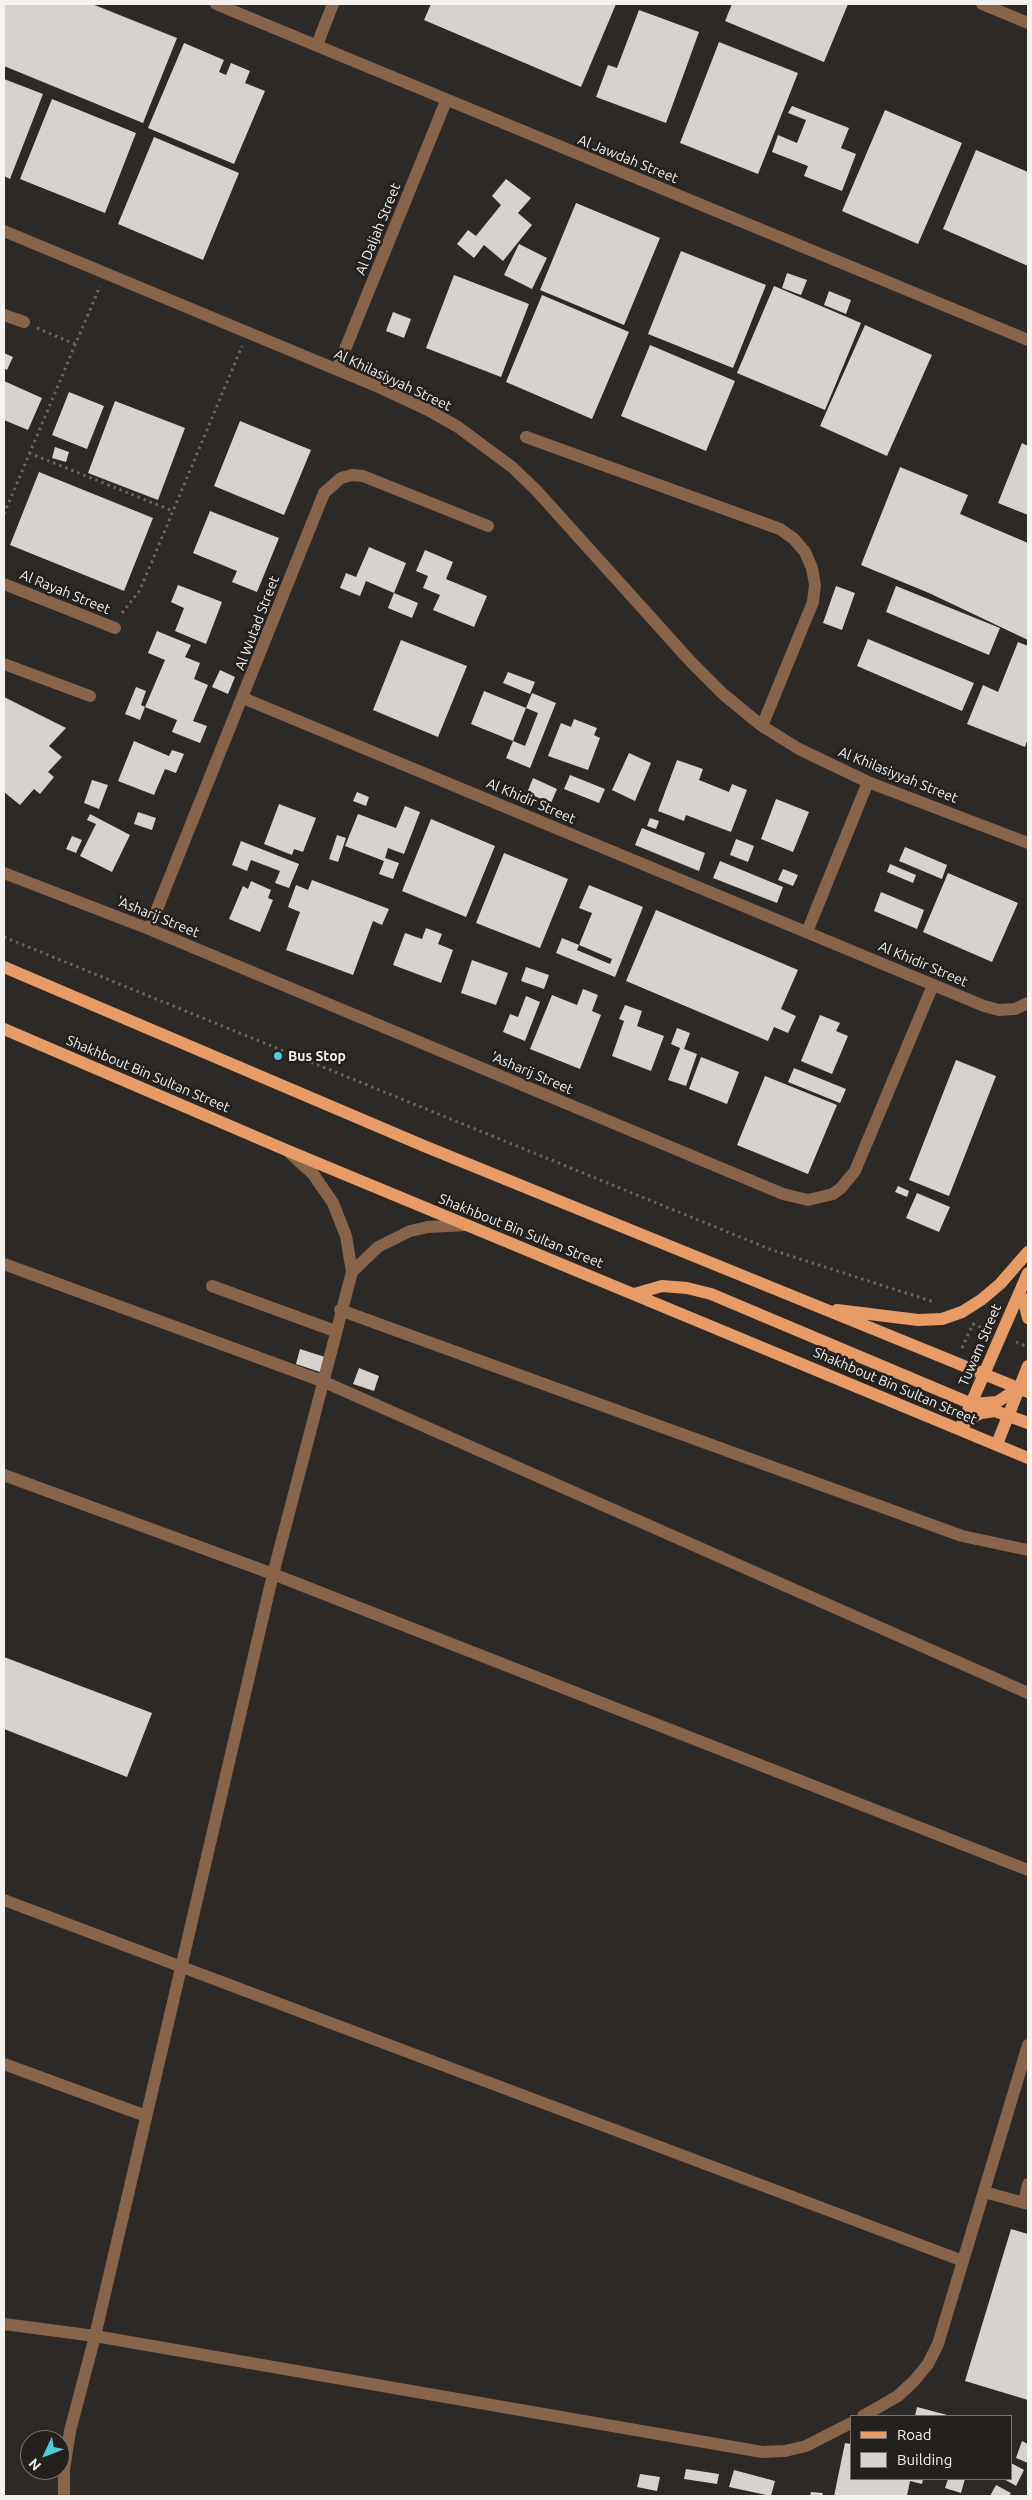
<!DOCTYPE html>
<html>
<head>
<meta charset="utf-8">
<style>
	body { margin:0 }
	#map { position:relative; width:1032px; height:2500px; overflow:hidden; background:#2d2927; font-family:Ubuntu,sans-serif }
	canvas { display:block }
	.frame { position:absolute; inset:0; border:5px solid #f4f1ef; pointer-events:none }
	.legend { position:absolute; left:850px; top:2415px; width:162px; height:65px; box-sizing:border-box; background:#23201d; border:1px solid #777471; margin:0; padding:6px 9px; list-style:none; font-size:15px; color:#f4f1ef }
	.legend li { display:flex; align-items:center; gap:10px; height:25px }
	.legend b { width:25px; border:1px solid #777471 }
	.north { position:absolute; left:20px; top:2430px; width:50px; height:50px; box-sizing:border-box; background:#23201d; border:1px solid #777471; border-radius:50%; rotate:227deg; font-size:14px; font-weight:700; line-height:20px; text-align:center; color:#f4f1ef }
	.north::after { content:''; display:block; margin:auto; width:18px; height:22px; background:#52cbd8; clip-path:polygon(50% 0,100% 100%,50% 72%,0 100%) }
</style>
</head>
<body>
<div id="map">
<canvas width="1032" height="2500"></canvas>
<div class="frame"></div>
<ul class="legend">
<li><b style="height:6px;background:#e79b67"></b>Road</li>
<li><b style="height:14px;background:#d7d2ce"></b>Building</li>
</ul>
<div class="north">N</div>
</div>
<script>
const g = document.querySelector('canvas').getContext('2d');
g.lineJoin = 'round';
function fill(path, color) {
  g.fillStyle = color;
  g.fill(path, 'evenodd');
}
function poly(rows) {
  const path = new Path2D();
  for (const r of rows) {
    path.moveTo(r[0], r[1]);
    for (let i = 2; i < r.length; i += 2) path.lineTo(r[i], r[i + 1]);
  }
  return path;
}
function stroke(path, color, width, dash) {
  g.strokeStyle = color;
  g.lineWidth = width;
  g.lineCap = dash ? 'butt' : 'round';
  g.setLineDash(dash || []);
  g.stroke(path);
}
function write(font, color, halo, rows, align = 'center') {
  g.font = font + ' Ubuntu,sans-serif';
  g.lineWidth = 5;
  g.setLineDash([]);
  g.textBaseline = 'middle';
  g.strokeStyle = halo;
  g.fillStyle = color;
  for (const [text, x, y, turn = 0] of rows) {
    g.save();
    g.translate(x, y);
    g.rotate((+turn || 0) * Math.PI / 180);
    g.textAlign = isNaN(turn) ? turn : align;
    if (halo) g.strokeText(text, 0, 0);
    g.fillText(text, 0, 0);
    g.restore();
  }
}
const building = poly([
	[4,4,92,4,177,38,143,123,4,66],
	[431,4,616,4,581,87,424,20],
	[732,4,848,4,824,62,725,21],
	[639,10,699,32,666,123,596,97,608,65,617,68],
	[719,42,798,73,758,174,680,143],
	[184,43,224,60,219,72,226,75,231,63,250,71,245,83,265,91,234,164,148,128],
	[4,79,43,94,10,179,4,176],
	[52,99,136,133,105,213,20,179],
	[792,106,849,128,841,148,856,154,842,191,804,176,808,166,772,152,778,135,797,143,806,120,788,113],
	[885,110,962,143,918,244,842,211],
	[154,137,239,173,203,260,118,224],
	[976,150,1028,172,1028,266,943,229],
	[506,179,531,198,518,213,532,225,503,261,484,245,474,258,457,244,468,230,476,236,501,205,492,196],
	[576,203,660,238,624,325,540,290],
	[519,244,547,258,532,289,504,275],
	[681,251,766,285,733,368,648,334],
	[787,273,807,280,801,295,782,288],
	[454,275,529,304,501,377,426,348],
	[774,286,861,323,825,410,737,373],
	[829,291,851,300,846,314,824,305],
	[542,295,629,332,592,419,506,382],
	[393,312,411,319,404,338,386,331],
	[865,325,932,355,887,456,820,426],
	[650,345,735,381,706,451,621,416],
	[4,353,13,357,7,370,4,368],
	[4,381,42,398,28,430,4,420],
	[69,392,104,406,87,449,52,435],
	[115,401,185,428,158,500,88,473],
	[240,421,311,450,284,515,214,486],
	[1022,443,1028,446,1028,515,998,503],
	[55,447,69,452,66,462,52,458],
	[900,467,968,495,960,514,1028,543,1028,640,929,593,861,565],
	[39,472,153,518,124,591,10,545],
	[210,511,279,538,257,592,232,582,237,571,193,553],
	[369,547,406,563,394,593,366,581,360,596,340,588,346,573,356,577],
	[425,550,453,562,446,579,487,596,474,627,433,610,440,595,423,588,428,576,416,571],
	[178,585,222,602,206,644,175,631,184,608,171,602],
	[836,586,855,593,842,630,823,623],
	[896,586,1000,628,989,655,886,612],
	[394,593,418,603,412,618,388,608],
	[157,631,191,645,185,657,200,663,194,679,208,685,193,721,207,726,200,743,172,732,177,720,145,707,165,660,148,653],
	[868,639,974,683,962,711,857,666],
	[401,640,467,666,438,737,373,710],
	[1018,642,1028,646,1028,738,1025,747,967,724,983,685,998,692],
	[220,670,235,677,228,694,212,687],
	[508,672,535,682,530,694,503,683],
	[136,687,146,691,141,705,145,707,140,720,125,714],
	[484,691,526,708,513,741,471,724],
	[532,693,556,703,530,768,506,758,513,741,525,746,538,713,526,708],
	[4,697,66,728,49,746,62,757,48,772,54,777,40,794,34,789,20,805,4,792],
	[574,719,597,728,594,735,600,738,588,770,548,756,561,723,571,727],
	[134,741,169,756,172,750,184,754,176,773,165,769,154,795,118,781],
	[629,753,651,763,635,801,612,790],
	[677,760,703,769,699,780,729,792,732,784,747,790,731,832,686,815,684,821,658,811],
	[570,775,605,789,599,803,564,789],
	[533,778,557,789,551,803,527,793],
	[92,780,108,785,99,809,84,803],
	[357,792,369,797,366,806,353,801],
	[776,799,809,812,793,852,761,839],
	[279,804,316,818,303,852,294,849,292,855,264,844],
	[405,806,420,812,404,854,388,848,385,858,399,863,393,879,379,874,384,861,345,846,358,814,396,828],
	[138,812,156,818,152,830,134,824],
	[90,814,130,835,112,872,80,856,96,824,87,820],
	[650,818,659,821,656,829,647,826],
	[431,819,495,846,466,917,402,891],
	[642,828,705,853,699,871,635,845],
	[337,835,346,838,338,862,329,859],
	[72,836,82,840,76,853,66,849],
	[736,839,754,846,748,862,730,855],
	[241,841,299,864,289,888,275,883,280,871,251,860,247,871,232,865],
	[905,847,947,865,942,879,899,861],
	[504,853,568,879,540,948,476,923],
	[720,861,783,887,777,903,713,878],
	[890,864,916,875,913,883,887,872],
	[783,869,798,875,793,886,778,880],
	[948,873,1018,903,992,962,923,932],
	[312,880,389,909,382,925,373,921,353,975,286,950,300,912,288,907,296,885,308,890],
	[251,881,271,890,268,898,273,900,260,932,229,919,243,886,248,889],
	[589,885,643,907,615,977,556,953,562,938,579,945,577,950,610,964,612,959,579,945,592,913,579,908],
	[881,892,924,910,917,929,874,911],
	[656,910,798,970,781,1009,796,1016,788,1033,774,1027,768,1041,626,981],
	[426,928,442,934,438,944,453,950,441,983,393,965,405,933,422,939],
	[472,960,508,973,496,1005,461,993],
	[526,967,549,975,544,989,521,981],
	[583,989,598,995,592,1011,601,1015,580,1069,530,1049,552,995,577,1005],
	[526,996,540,1002,525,1041,503,1032,510,1014,518,1017],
	[625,1005,642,1011,637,1026,664,1036,651,1071,612,1056,624,1021,619,1019],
	[820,1015,840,1023,836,1031,848,1036,832,1074,801,1061],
	[677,1028,690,1033,684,1049,697,1054,686,1086,668,1080,680,1048,671,1044],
	[701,1057,739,1072,727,1104,689,1089],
	[956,1060,996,1076,949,1196,909,1180],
	[794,1068,846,1089,840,1103,788,1082],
	[765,1076,837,1105,808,1174,737,1145],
	[898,1186,909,1191,907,1197,895,1192],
	[917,1193,950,1207,939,1232,906,1218],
	[300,1349,325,1357,320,1372,296,1364],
	[359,1368,379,1376,374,1391,353,1384],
	[4,1657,152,1713,127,1777,4,1729],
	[1011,2229,1028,2234,1028,2400,965,2381],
	[917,2407,951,2416,915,2416],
	[1022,2441,1028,2444,1028,2463,1016,2458],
	[845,2443,851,2444,851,2479,923,2479,922,2484,910,2481,907,2496,834,2496],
	[1011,2463,1024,2470,1016,2486,1004,2479,1011,2479],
	[686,2469,719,2474,717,2484,684,2479],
	[734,2470,775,2481,771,2496,729,2487],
	[640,2474,660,2477,657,2491,637,2487],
	[948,2479,965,2479,961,2493,945,2488],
	[996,2485,1011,2493,1009,2496,990,2496],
	[811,2492,823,2493,822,2496,810,2496]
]);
const path = poly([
	[37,328,75,344],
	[29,453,173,511],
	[4,514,100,286],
	[122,613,140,590,242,346],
	[4,937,772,1250,934,1302],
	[1016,1342,1028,1347],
	[962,1348,973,1324,987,1330]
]);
const minor = poly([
	[216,4,1028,340],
	[982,4,1028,23],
	[317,45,333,4],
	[4,231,381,388,428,410,458,427,512,467,536,490,691,662,723,694,762,726,799,749,868,782,1028,843],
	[4,315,24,322],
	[337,369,446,101],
	[526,437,780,529,794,539,805,552,812,568,815,585,813,602,762,726],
	[4,584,115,628],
	[4,664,90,696],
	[243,698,984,1006,999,1010,1015,1009,1028,1003],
	[4,873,149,929,783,1194,808,1200,833,1194,841,1188,855,1171,933,985],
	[149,929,324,493,341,478,352,475,363,476,488,526],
	[807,932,868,782],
	[4,1264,322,1381,1028,1693],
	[352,1272,378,1247,410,1231,428,1227,467,1225],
	[212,1286,335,1331],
	[340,1310,962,1536,1028,1550],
	[4,1475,273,1574,1028,1870],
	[4,1900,963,2261],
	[4,2064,146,2116],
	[984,2192,1028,2204],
	[1024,2203,1028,2184],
	[4,2324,95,2336,762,2452,785,2451,806,2446,851,2423],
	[863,2416,898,2396,914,2381,928,2364,938,2344,1028,2045],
	[64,2496,64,2470,70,2431,95,2336,273,1574,352,1272,346,1236,333,1203,313,1174,290,1153]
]);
const major = poly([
	[4,967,424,1146,1028,1392],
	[4,1029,286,1150,1028,1458],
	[634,1294,662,1286,687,1288,711,1294,972,1404,997,1402,1019,1388],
	[1028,1299,1025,1306,1028,1318],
	[837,1310,918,1320,942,1319,962,1312,981,1300,1000,1284,1028,1252],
	[963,1425,969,1419,981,1413,995,1411,1028,1423],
	[960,1429,1028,1273],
	[997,1444,1028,1366]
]);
const markers = [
	[278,1056,5,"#52cbd8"]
];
const streetNames = [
	["Al Jawdah Street",628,159,22],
	["Al Daljah Street",378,229,-68],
	["Al Khilasiyyah Street",393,380,25],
	["Al Rayah Street",65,592,22],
	["Al Wutad Street",257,623,-69],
	["Al Khilasiyyah Street",898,775,22],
	["Al Khidir Street",531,801,23],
	["'Asharij Street",158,917,22],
	["Al Khidir Street",923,964,23],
	["'Asharij Street",532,1073,23],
	["Shakhbout Bin Sultan Street",148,1074,23],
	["Shakhbout Bin Sultan Street",521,1231,22],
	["Tuwam Street",980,1345,-67],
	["Shakhbout Bin Sultan Street",895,1386,23]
];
const poiNames = [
	["Bus Stop",288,1056]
];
fill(building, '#d7d2ce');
stroke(path, '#696664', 3, [2.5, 4]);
stroke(minor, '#88644b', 12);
stroke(major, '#e79b67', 12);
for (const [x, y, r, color] of markers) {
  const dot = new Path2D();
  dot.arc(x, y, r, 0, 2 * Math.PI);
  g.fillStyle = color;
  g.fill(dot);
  stroke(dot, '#23201d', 2);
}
write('14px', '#f4f1ef', '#23201d', streetNames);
write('bold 14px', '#f4f1ef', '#23201d', poiNames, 'left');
</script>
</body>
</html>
